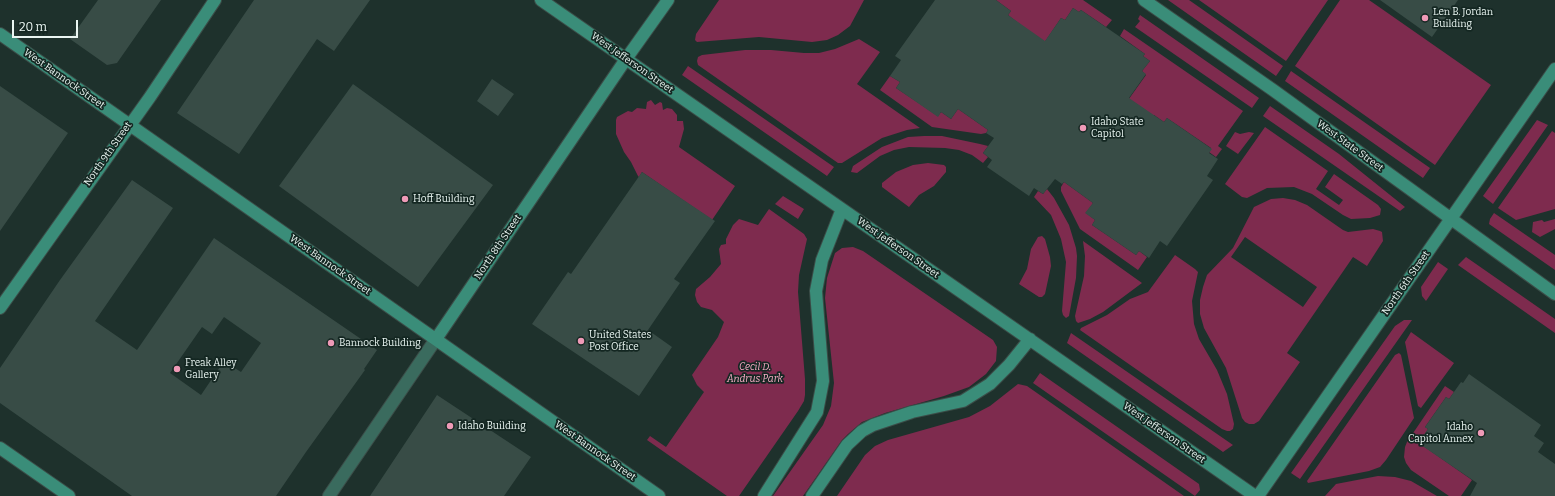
<!DOCTYPE html>
<html>
<head>
<meta charset="utf-8">
<style>
	body { margin:0 }
	#map { position:relative; width:1555px; height:496px; overflow:hidden; background:#1e312c; font-family:Bitter,serif }
	canvas { display:block }
	.scale { position:absolute; left:12px; top:20px; width:66px; height:18px; box-sizing:border-box; border:2px solid #eaf6f2; border-top:0; padding-left:5px; font-size:12px; line-height:14px; white-space:nowrap; color:#eaf6f2; -webkit-text-stroke:3px #142722; paint-order:stroke }
</style>
</head>
<body>
<div id="map">
<canvas width="1555" height="496"></canvas>
<div class="scale">20 m</div>
</div>
<script>
const g = document.querySelector('canvas').getContext('2d');
g.lineJoin = 'round';
function fill(path, color) {
  g.fillStyle = color;
  g.fill(path, 'evenodd');
}
function poly(rows) {
  const path = new Path2D();
  for (const r of rows) {
    path.moveTo(r[0], r[1]);
    for (let i = 2; i < r.length; i += 2) path.lineTo(r[i], r[i + 1]);
  }
  return path;
}
function stroke(path, color, width, dash) {
  g.strokeStyle = color;
  g.lineWidth = width;
  g.lineCap = dash ? 'butt' : 'round';
  g.setLineDash(dash || []);
  g.stroke(path);
}
function write(font, color, halo, rows, align = 'center') {
  g.font = font + ' Bitter,serif';
  g.lineWidth = 3.5;
  g.setLineDash([]);
  g.textBaseline = 'middle';
  g.strokeStyle = halo;
  g.fillStyle = color;
  for (const [text, x, y, turn = 0] of rows) {
    g.save();
    g.translate(x, y);
    g.rotate((+turn || 0) * Math.PI / 180);
    g.textAlign = isNaN(turn) ? turn : align;
    if (halo) g.strokeText(text, 0, 0);
    g.fillText(text, 0, 0);
    g.restore();
  }
}
const green = poly([
	[719,0,864,0,850,26,838,35,827,40,812,42,759,37,697,42,695,40,696,34],
	[996,0,1083,0,1112,20,1106,27,1081,10,1079,12,1073,8,1065,20,1061,18,1044,43,1008,15,1011,11],
	[1168,0,1189,0,1283,66,1276,76],
	[1199,0,1328,0,1286,61],
	[1340,0,1369,0,1491,85,1435,165,1295,66],
	[1140,15,1259,98,1252,108,1135,27,1140,21,1138,19],
	[1124,29,1243,111,1218,146,1222,149,1216,157,1209,152,1211,148,1167,118,1164,122,1154,115,1147,126,1126,103,1146,75,1142,71,1150,61,1143,56,1145,54,1120,36],
	[859,39,880,52,857,84,920,128,907,130,882,138,842,163,838,163,698,65,697,61,698,57,702,55,745,50,771,50,804,53,819,53,835,49],
	[688,66,834,167,827,176,682,75],
	[1291,71,1430,168,1423,178,1285,81],
	[890,76,900,82,896,88,938,116,941,112,951,119,958,109,988,130,986,133,981,134,932,127,880,90],
	[651,100,655,105,660,102,662,103,663,110,667,108,672,109,677,115,677,121,683,121,684,129,679,147,735,186,712,220,642,172,639,177,638,176,631,162,624,152,616,134,616,120,617,117,628,111,632,112,637,108,646,109,647,102],
	[1270,106,1339,154,1405,207,1400,211,1263,116],
	[1537,120,1548,125,1493,204,1483,196],
	[1265,127,1328,171,1316,189,1339,205,1343,200,1325,187,1334,174,1378,205,1381,209,1380,215,1370,218,1351,219,1343,215,1312,194,1294,187,1267,188,1247,198,1242,197,1225,184],
	[1552,131,1555,133,1555,209,1516,220,1498,208],
	[1235,132,1240,134,1249,132,1254,133,1238,154,1226,146],
	[924,136,942,136,980,144,988,146,983,153,988,157,983,163,972,155,959,150,945,148,909,147,894,150,880,156,857,173,851,172,853,166,882,147,908,137],
	[928,163,944,165,946,167,946,172,934,186,919,195,909,207,882,187,882,183,896,172,913,165],
	[1064,182,1093,203,1086,213,1095,220,1092,225,1136,255,1139,251,1147,257,1138,270,1080,229,1061,191,1061,187],
	[1047,189,1054,198,1069,225,1076,248,1077,256,1076,278,1069,316,1066,318,1063,315,1062,311,1066,262,1061,239,1051,215,1034,197,1038,191,1043,194],
	[783,196,804,209,798,219,775,204],
	[1283,198,1295,200,1307,205,1343,230,1348,232,1373,229,1380,231,1382,232,1383,241,1367,266,1353,257,1287,353,1300,362,1259,421,1254,424,1249,424,1245,422,1242,418,1226,368,1204,328,1200,314,1200,300,1203,287,1207,275,1233,248,1254,207,1271,199],
	[1245,237,1317,287,1303,307,1231,257],
	[769,209,804,234,807,239,799,275,798,292,805,379,805,395,804,401,798,411,739,496,727,496,647,440,650,436,666,447,704,392,697,385,692,375,718,337,724,322,712,310,701,307,697,302,695,295,696,289,710,277,721,264,719,249,721,245,726,244,726,239,733,225,739,219,758,225],
	[1494,213,1555,255,1555,270,1489,224,1490,219],
	[1555,219,1555,229,1540,237,1532,232,1533,222,1542,220,1544,222],
	[1042,236,1045,239,1050,257,1051,266,1045,294,1042,297,1039,297,1019,284,1027,269,1031,249,1038,237],
	[1083,241,1142,283,1103,312,1090,319,1078,323,1076,321,1075,316,1084,276,1085,256],
	[853,247,863,251,993,340,997,347,996,361,986,374,969,387,944,396,885,413,862,422,848,434,842,440,803,496,773,496,823,425,831,406,834,383,825,298,827,278,835,253,842,248],
	[1175,255,1195,269,1198,272,1192,301,1194,324,1199,339,1217,370,1227,394,1234,424,1233,429,1230,431,1227,431,1222,429,1080,330,1081,328,1107,315,1130,299,1148,292],
	[1466,257,1555,319,1555,333,1458,265],
	[1438,262,1448,269,1426,301,1422,296,1421,287],
	[1404,320,1412,320,1300,479,1291,473,1395,326],
	[1411,332,1454,363,1421,408,1418,406,1405,342],
	[1071,333,1233,445,1223,452,1067,343],
	[1399,353,1401,355,1414,418,1386,460,1380,467,1369,471,1308,483,1307,481,1395,355],
	[1040,373,1199,484,1200,490,1195,496,1033,383],
	[1018,384,1027,386,1184,496,837,496,865,455,875,446,888,440,969,417,990,406],
	[1445,386,1454,392,1449,399,1446,397,1425,427,1428,429,1419,443,1472,480,1461,496,1449,496,1411,470,1406,463,1404,457,1405,447,1407,442],
	[1378,476,1395,477,1411,481,1437,496,1325,496,1336,484]
]);
const building = poly([
	[98,0,161,0,117,63,107,65,70,39],
	[254,0,370,0,334,51,317,39,239,154,177,113],
	[935,0,996,0,1011,11,1008,15,1045,41,1061,18,1065,20,1073,8,1079,12,1081,10,1145,54,1143,56,1150,61,1142,71,1146,74,1129,98,1164,122,1167,118,1212,149,1209,153,1218,159,1207,176,1213,180,1167,246,1160,241,1149,258,1139,251,1136,255,1092,225,1095,220,1085,213,1093,203,1064,182,1062,184,1055,179,1043,194,1034,188,1029,196,987,167,992,160,983,153,994,138,986,133,988,130,958,109,951,119,941,112,938,117,896,88,900,82,890,76,901,60,895,56],
	[1380,0,1458,0,1432,37],
	[492,79,514,94,498,116,477,101],
	[353,84,493,185,418,287,279,186],
	[0,86,68,133,0,231],
	[642,172,715,221,674,279,680,283,648,330,672,347,639,396,532,324,568,272,571,274],
	[132,180,173,208,95,321,137,350,214,238,377,350,364,369,365,370,306,452,276,496,132,496,0,403,0,368,60,280],
	[224,317,261,343,241,372,224,361,201,395,170,373,202,327,212,334],
	[1469,374,1541,425,1534,436,1544,443,1538,452,1555,464,1555,496,1470,496,1477,483,1418,443,1428,429,1425,427,1446,397,1449,399,1461,382,1463,383],
	[437,395,531,457,504,496,370,496]
]);
const street = poly([
	[329,496,436,339]
]);
const secondary = poly([
	[541,0,1255,496],
	[1144,0,1273,90,1555,294],
	[0,34,659,496],
	[0,308,150,97,215,0],
	[436,339,626,59,668,0],
	[0,448,69,496],
	[764,496,817,412,823,381,816,291,822,260,842,209],
	[812,496,847,445,862,431,873,425,912,412,963,401,990,384,1009,365,1030,339],
	[1258,496,1555,69]
]);
const markers = [
	[1425,18,4,"#ef9ab7"],
	[1083,128,4,"#ef9ab7"],
	[405,199,4,"#ef9ab7"],
	[581,341,4,"#ef9ab7"],
	[331,343,4,"#ef9ab7"],
	[177,369,4,"#ef9ab7"],
	[450,426,4,"#ef9ab7"],
	[1481,433,4,"#ef9ab7"]
];
const poiNames = [
	["Len B. Jordan",1433,12],
	["Building",1433,24],
	["Idaho State",1091,122],
	["Capitol",1091,134],
	["Hoff Building",413,199],
	["United States",589,335],
	["Post Office",589,347],
	["Bannock Building",339,343],
	["Freak Alley",185,363],
	["Gallery",185,375],
	["Idaho Building",458,426],
	["Idaho",1473,427,"right"],
	["Capitol Annex",1473,439,"right"]
];
const streetNames = [
	["West Jefferson Street",632,63,35],
	["West Bannock Street",64,79,35],
	["West State Street",1350,146,36],
	["North 9th Street",108,154,-55],
	["North 8th Street",498,247,-56],
	["West Jefferson Street",898,248,35],
	["West Bannock Street",330,265,35],
	["North 6th Street",1406,283,-55],
	["West Jefferson Street",1164,433,35],
	["West Bannock Street",595,451,35]
];
const parkNames = [
	["Cecil D.",755,367],
	["Andrus Park",755,379]
];
fill(green, '#7e2b4e');
fill(building, '#384c46');
stroke(street, '#3b4d48', 14);
stroke(secondary, '#3b4d48', 14);
stroke(street, '#3a6b5e', 12);
stroke(secondary, '#3a8d79', 12);
for (const [x, y, r, color] of markers) {
  const dot = new Path2D();
  dot.arc(x, y, r, 0, 2 * Math.PI);
  g.fillStyle = color;
  g.fill(dot);
  stroke(dot, '#142722', 1.5);
}
write('10px', '#eaf6f2', '#142722', poiNames, 'left');
write('10px', '#eaf6f2', '#142722', streetNames);
write('italic 10px', '#fbafc8', '#142722', parkNames);
</script>
</body>
</html>
